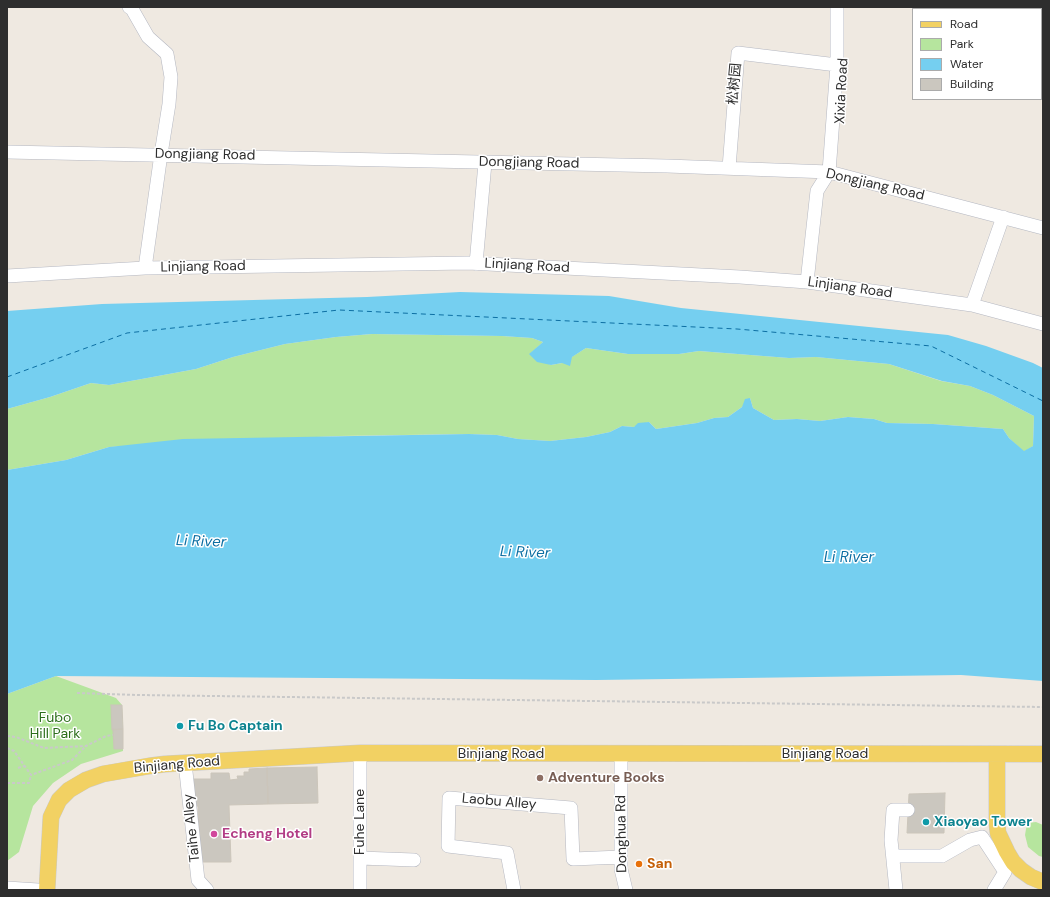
<!DOCTYPE html>
<html>
<head>
<meta charset="utf-8">
<style>
	body { margin:0 }
	#map { position:relative; width:1050px; height:897px; overflow:hidden; background:#efe9e1; font-family:"DM Sans",sans-serif }
	canvas { display:block }
	.frame { position:absolute; inset:0; border:8px solid #2e2e2e; pointer-events:none }
	.legend { position:absolute; left:912px; top:8px; width:130px; height:92px; box-sizing:border-box; background:#fff; border:1px solid #ababab; margin:0; padding:5px 7px; list-style:none; font-size:12px; color:#2e2e2e }
	.legend li { display:flex; align-items:center; gap:8px; height:20px }
	.legend b { width:20px; border:1px solid #ababab }
</style>
</head>
<body>
<div id="map">
<canvas width="1050" height="897"></canvas>
<div class="frame"></div>
<ul class="legend">
<li><b style="height:5px;background:#f2d163"></b>Road</li>
<li><b style="height:11px;background:#b6e59e"></b>Park</li>
<li><b style="height:11px;background:#75cff0"></b>Water</li>
<li><b style="height:11px;background:#cbc7bf"></b>Building</li>
</ul>
</div>
<script>
const g = document.querySelector('canvas').getContext('2d');
g.lineJoin = 'round';
function fill(path, color) {
  g.fillStyle = color;
  g.fill(path, 'evenodd');
}
function poly(rows) {
  const path = new Path2D();
  for (const r of rows) {
    path.moveTo(r[0], r[1]);
    for (let i = 2; i < r.length; i += 2) path.lineTo(r[i], r[i + 1]);
  }
  return path;
}
function stroke(path, color, width, dash) {
  g.strokeStyle = color;
  g.lineWidth = width;
  g.lineCap = dash ? 'butt' : 'round';
  g.setLineDash(dash || []);
  g.stroke(path);
}
function write(font, color, halo, rows, align = 'center') {
  g.font = font + ' "DM Sans","Noto Sans SC",sans-serif';
  g.lineWidth = 3;
  g.setLineDash([]);
  g.textBaseline = 'middle';
  g.strokeStyle = halo;
  g.fillStyle = color;
  for (const [text, x, y, turn = 0] of rows) {
    g.save();
    g.translate(x, y);
    g.rotate((+turn || 0) * Math.PI / 180);
    g.textAlign = isNaN(turn) ? turn : align;
    if (halo) g.strokeText(text, 0, 0);
    g.fillText(text, 0, 0);
    g.restore();
  }
}
const green = poly([
	[372,334,502,336,532,338,543,342,530,354,551,365,562,363,586,348,628,354,679,354,699,351,789,358,816,357,889,364,941,381,970,386,993,395,1034,416,1033,446,1024,452,1009,438,1003,429,933,424,887,423,874,419,848,417,820,421,797,419,774,420,753,408,750,398,742,407,728,417,714,418,697,423,656,429,649,422,634,427,622,426,610,432,586,437,550,441,518,439,497,435,469,434,338,436,109,447,66,460,7,470,7,409,50,397,91,383,109,385,196,369,233,357,285,344,336,337],
	[56,676,116,698,122,705,123,751,81,764,53,783,33,806,19,852,7,861,7,694],
	[1036,822,1043,825,1043,857,1039,856,1028,847,1025,835,1027,823]
]);
const water = poly([
	[460,292,609,296,681,308,948,335,986,346,1033,363,1043,368,1043,681,961,675,596,680,56,676,7,694,7,470,66,460,109,447,183,439,469,434,497,435,518,439,550,441,586,437,610,432,622,426,634,427,638,423,649,422,656,429,697,423,714,418,728,417,742,407,745,399,750,398,753,408,774,420,797,419,820,421,848,417,874,419,887,423,933,424,1003,429,1009,438,1024,451,1033,446,1034,416,993,395,970,386,942,381,889,364,816,357,789,358,699,351,679,354,628,354,586,348,572,357,570,366,562,363,551,365,537,362,529,354,543,342,532,338,502,336,372,334,336,337,285,344,233,357,196,369,109,385,91,383,50,397,7,409,7,311,102,304,367,297]
]);
const ferry = poly([
	[7,377,127,333,339,310,737,329,931,346,1043,401]
]);
const building = poly([
	[111,705,122,705,123,729,112,730,111,705],
	[113,729,123,729,123,749,114,749,113,729],
	[317,767,318,803,268,804,267,768,317,767],
	[267,768,268,804,229,805,231,862,200,862,198,806,192,806,191,779,211,779,211,773,229,773,230,780,238,779,237,776,244,776,244,772,249,772,249,769,267,768],
	[945,793,944,833,907,833,909,794,945,793]
]);
const path = poly([
	[77,693,138,695,1043,707],
	[7,736,16,737,44,748,86,746,106,736,113,735],
	[7,748,14,751,31,775,72,760,86,746],
	[18,768,24,766],
	[7,783,29,783,31,775]
]);
const minor = poly([
	[129,7,132,9,148,37,167,54,171,77,169,104,161,154,145,268],
	[7,152,667,166,829,172,1043,228],
	[729,168,738,53,837,65],
	[476,264,485,163],
	[7,276,145,268,468,263,740,277,807,282,972,305,1043,324],
	[807,282,817,191,829,172,837,65,837,7],
	[972,305,1003,217],
	[621,754,621,869,626,890],
	[185,763,198,880,207,890],
	[893,856,942,856,970,840,982,837,1005,872,994,890],
	[360,858,414,860],
	[7,888,38,890],
	[360,890,360,753],
	[514,890,507,853,448,846,449,798,571,808,573,859,621,857],
	[896,890,891,840,893,810,908,810]
]);
const major = poly([
	[997,754,997,823,998,833,1007,852,1013,862,1021,870,1031,877,1043,882],
	[47,890,51,817,59,800,69,790,86,780,103,774,149,766,165,764,360,753,1043,754]
]);
const markers = [
	[180,726,4,"#0f9aa8"],
	[540,778,4,"#8d6e63"],
	[926,822,4,"#0f9aa8"],
	[214,834,4,"#d1479c"],
	[639,864,4,"#e8710a"]
];
const streetNames = [
	["松树园",735,84,-85],
	["Xixia Road",842,91,-87],
	["Dongjiang Road",205,155,1],
	["Dongjiang Road",529,163,1],
	["Dongjiang Road",875,185,13],
	["Linjiang Road",527,266,3],
	["Linjiang Road",203,267,-1],
	["Linjiang Road",850,288,8],
	["Binjiang Road",501,754],
	["Binjiang Road",825,754],
	["Binjiang Road",177,765,-5],
	["Laobu Alley",499,802,5],
	["Fuhe Lane",360,822,-90],
	["Taihe Alley",192,828,-96],
	["Donghua Rd",622,834,-91]
];
const parkNames = [
	["Fubo",55,718],
	["Hill Park",55,734]
];
const cultureNames = [
	["Fu Bo Captain",188,726],
	["Xiaoyao Tower",934,822]
];
const educationNames = [
	["Adventure Books",548,778]
];
const hotelNames = [
	["Echeng Hotel",222,834]
];
const foodNames = [
	["San",647,864]
];
const waterNames = [
	["Li River",201,542,2],
	["Li River",525,553,2],
	["Li River",849,558]
];
fill(green, '#b6e59e');
fill(water, '#75cff0');
stroke(ferry, '#0d6fa3', 1, [5, 4]);
fill(building, '#cbc7bf');
stroke(building, '#cbc5ba', 1);
stroke(minor, '#b4b7c1', 14);
stroke(major, '#c9c9c9', 17);
stroke(path, '#c9c9c9', 2, [3, 2]);
stroke(minor, '#fff', 13);
stroke(major, '#f2d163', 16);
for (const [x, y, r, color] of markers) {
  const dot = new Path2D();
  dot.arc(x, y, r, 0, 2 * Math.PI);
  g.fillStyle = color;
  g.fill(dot);
  stroke(dot, '#fff', 1.5);
}
write('14px', '#2e2e2e', '#fff', streetNames);
write('14px', '#2c6e1b', '#fff', parkNames);
write('bold 14px', '#0d838f', '#fff', cultureNames, 'left');
write('bold 14px', '#785e54', '#fff', educationNames, 'left');
write('bold 14px', '#b23c85', '#fff', hotelNames, 'left');
write('bold 14px', '#c56008', '#fff', foodNames, 'left');
write('italic 15px', '#0d6fa3', '#fff', waterNames);
</script>
</body>
</html>
